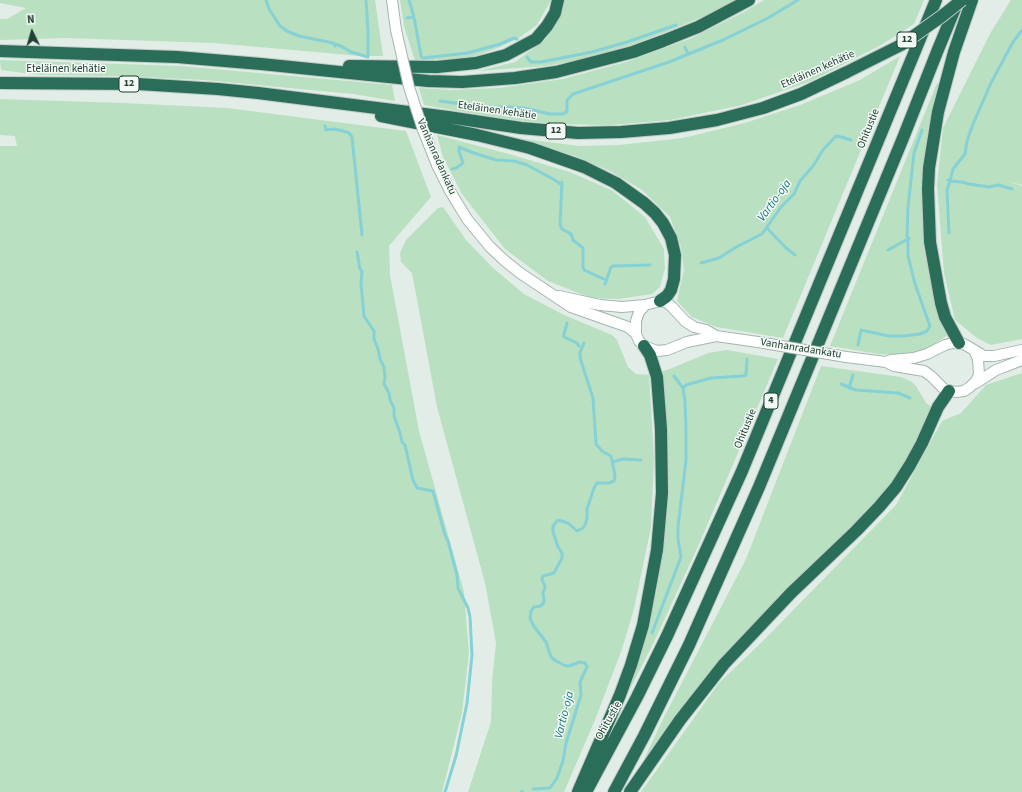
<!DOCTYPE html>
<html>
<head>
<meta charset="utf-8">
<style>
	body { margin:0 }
	#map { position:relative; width:1022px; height:792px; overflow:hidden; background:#e2ede7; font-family:"Source Sans 3",sans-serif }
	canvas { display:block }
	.north { position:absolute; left:12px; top:12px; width:40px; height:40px; -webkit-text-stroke:3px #f3f9f5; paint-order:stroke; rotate:355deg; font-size:11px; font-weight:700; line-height:16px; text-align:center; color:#214034 }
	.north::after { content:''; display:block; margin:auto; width:14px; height:18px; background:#214034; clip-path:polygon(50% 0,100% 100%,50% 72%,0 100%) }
</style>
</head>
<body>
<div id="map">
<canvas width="1022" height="792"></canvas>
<div class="north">N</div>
</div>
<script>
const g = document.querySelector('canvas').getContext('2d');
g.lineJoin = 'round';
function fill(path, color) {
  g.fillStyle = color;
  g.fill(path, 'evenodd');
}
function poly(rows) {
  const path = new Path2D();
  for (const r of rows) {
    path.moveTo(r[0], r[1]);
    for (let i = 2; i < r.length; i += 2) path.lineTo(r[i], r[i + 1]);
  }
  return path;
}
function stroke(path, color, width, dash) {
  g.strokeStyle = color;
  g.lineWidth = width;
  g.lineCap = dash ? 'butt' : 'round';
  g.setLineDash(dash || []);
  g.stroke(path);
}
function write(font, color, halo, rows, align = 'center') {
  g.font = font + ' "Source Sans 3",sans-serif';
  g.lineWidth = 3;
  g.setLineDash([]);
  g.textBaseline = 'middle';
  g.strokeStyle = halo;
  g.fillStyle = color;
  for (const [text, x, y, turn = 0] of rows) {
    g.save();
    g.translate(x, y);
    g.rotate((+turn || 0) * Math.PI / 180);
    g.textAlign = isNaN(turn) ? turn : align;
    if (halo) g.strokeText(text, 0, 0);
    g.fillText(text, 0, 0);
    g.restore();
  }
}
const green = poly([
	[0,0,375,0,383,56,360,56,214,43,66,38,0,40,0,19,7,19,26,8,0,3],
	[400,0,551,0,537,25,519,38,498,48,469,58,415,61,404,26],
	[564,0,736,0,725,7,676,28,635,44,582,59,546,66,478,71,515,62,546,39,563,5],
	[764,0,924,0,914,24,881,45,811,81,742,105,670,120,610,125,555,124,505,119,424,105,419,88,451,90,499,88,563,79,626,62,692,38,744,12],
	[1011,0,1022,0,1022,185,1005,180,1022,186,1022,339,991,345,977,338,955,320,944,273,937,185,943,128,991,32],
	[900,56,783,338,716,327,692,317,677,301,684,270,681,247,670,217,642,190,610,171,575,156,515,138,580,146,619,145,683,138,745,123,800,105,860,80],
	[0,60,181,66,392,85,395,101,353,94,205,80,118,76,41,75,1,70],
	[937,83,941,85,931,116,928,131,922,177,922,199,923,229,927,256,948,335,925,350,899,355,879,354,830,346],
	[0,99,123,103,227,108,406,131,431,197,389,246,390,275,419,431,464,592,469,653,462,713,442,792,0,792,0,146,17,146,15,136,0,135],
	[437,135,509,154,570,172,613,191,645,217,664,249,665,268,660,287,652,294,619,299,591,298,548,281,505,249,462,194,443,157],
	[443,207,466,240,493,268,524,294,564,315,612,335,617,340,628,367,636,374,649,375,654,457,651,527,634,609,622,649,595,720,564,792,468,792,491,722,492,682,496,643,485,583,437,407,412,273,401,262,400,253,406,240,438,208],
	[727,350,778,359,700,542,655,640,629,691,627,689,641,653,656,594,665,533,668,502,668,466,663,371,670,369,708,353],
	[821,366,901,377,912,382,916,386,926,403,933,408,926,426,903,468,889,487,848,531,770,606,723,656,696,690,638,772,664,717,746,559],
	[1022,373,1022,792,641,792,719,683,763,641,896,505,942,421,961,413,986,385]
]);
const stream = poly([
	[266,0,269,9,280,26,287,31,299,36,333,43,335,46],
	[409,0,414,17,421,56,423,58,468,53,500,44,514,38,517,39],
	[407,18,414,17],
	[335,44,341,46,351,52,368,57,368,31,366,0],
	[685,47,688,54],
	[527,57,531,62,541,62,592,52,627,42,676,25],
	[440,101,483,107,508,107,524,108,550,114,563,114,567,111],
	[567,112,567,100,573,94,669,62,723,40,768,18,798,0],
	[325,126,326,130,334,129,343,131,349,133,352,137,362,235],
	[452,169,456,168,463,163,459,151,459,147,471,152,496,160,514,161,527,165,553,179,562,185],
	[948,180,950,181,953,169,965,154,967,141,973,124,991,83,1013,42,1022,30],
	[562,182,560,225,562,229,571,234,573,240,583,248,583,267,584,270,606,280],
	[767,228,785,247,795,255],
	[949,233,947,190,950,181,962,182,969,184,989,187,998,185,1012,189],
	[888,250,906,240],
	[357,252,360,269,362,271,361,283,364,316,374,331,374,339,378,349,380,359,384,367,385,378,384,384,389,393,390,400,394,408,394,416,400,433,402,442,405,445,413,480,417,488,433,491,445,535,448,541,457,575,458,588,468,608,470,617,472,655,467,703,456,756,445,792],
	[701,263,719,258,738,246,762,234,781,207,794,194,800,181,813,166,823,150,836,136,841,137,851,140],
	[605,284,611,267,613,266,650,265],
	[567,323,564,334,564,337,577,343,579,346],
	[858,345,861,330,889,336,904,336,920,334,927,331,930,326,915,284,908,256,908,240,909,238,907,237,908,207,914,153,922,130],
	[841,384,856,390,898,393,910,398],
	[683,388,686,385,711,378,743,376,746,375,747,359],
	[849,388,853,375],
	[612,462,623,459,641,460],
	[652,633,681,557,678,539,678,527,686,460,686,430,685,401,683,388,674,376],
	[533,789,550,788,557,778,563,761,566,743,581,695,580,682,587,667,585,663,580,662,569,666,566,666,556,661,551,657,546,642,533,625,530,618,531,611,534,607,541,606,544,602,543,593,545,587,542,579,543,576,554,573,562,558,562,553,558,547,553,532,553,526,558,520,568,523,577,531,583,528,585,525,587,518,587,509,594,488,597,483,609,483,614,481,615,475,611,456,602,451,596,444,593,398,580,358,580,352,584,343],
	[521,792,522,791]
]);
const minor = poly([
	[392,0,396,30],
	[437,165,450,191,467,219,490,247,505,261,520,273,571,307,628,327,636,334],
	[559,296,600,305,622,307,645,305],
	[716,336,687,342,667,350,657,351,644,346,639,341,636,334,636,321,639,312,645,305,660,301,666,302,672,307,685,321,694,327,706,330,716,336,758,342],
	[846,357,886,362,891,360,914,358,927,354,945,345,953,343,964,344,984,356,994,356,1022,350],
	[886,362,894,366,924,371,931,376,944,389,956,392,964,391,970,387,976,381,979,375,978,359,974,350],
	[976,383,996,370,1022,360]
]);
const highway = poly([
	[0,51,177,57,261,64,428,81,462,82,515,78,556,72,633,52,663,41,698,27,749,0],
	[349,66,437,67,476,63,506,55,536,39,547,26,555,13,558,0],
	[0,83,138,84,218,89,258,93,448,117,521,128,578,133,621,132,669,128,717,120,763,108,801,94,847,72],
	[381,116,477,135,530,148,584,167,616,183,644,203,655,213,663,223,671,238,675,255,674,279,671,290,667,296,660,301],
	[959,343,945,317,941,303,930,242,928,189,929,168,938,112,954,52,972,0],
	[578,792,620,695,631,665,643,625,657,550,662,493,661,429,657,377,650,355,644,346],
	[586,792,637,697,667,636,742,471,936,0],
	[614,792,644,736,689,645,759,487,903,138,937,52,958,1],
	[630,792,680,720,724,664,791,593,856,531,879,507,896,487,910,465,922,443,938,407,949,391]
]);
const minorBridge = poly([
	[396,30,409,87,423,130,437,165],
	[758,342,846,357]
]);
const highwayBridge = poly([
	[847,72,901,45,942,16,962,0]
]);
const shields = [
	[907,40,20],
	[129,84,20],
	[556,131,20],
	[771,401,14]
];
const shieldNames = [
	["12",907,40],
	["12",129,84],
	["12",556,131],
	["4",771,401]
];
const streetNames = [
	["Eteläinen kehätie",66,70],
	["Eteläinen kehätie",818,70,-24],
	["Eteläinen kehätie",497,111,8],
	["Ohitustie",869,129,-68],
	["Vanhanradankatu",436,157,66],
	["Vanhanradankatu",801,349,9],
	["Ohitustie",746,429,-68],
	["Ohitustie",609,721,-61]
];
const waterNames = [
	["Vartio-oja",775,201,-54],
	["Vartio-oja",565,715,-76]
];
fill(green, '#b9e0c0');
stroke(stream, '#86d1d6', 3);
stroke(minor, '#a4b6ae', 12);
stroke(highway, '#c1cac6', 14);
stroke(minor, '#fff', 10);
stroke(highway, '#2a6e59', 12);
stroke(minorBridge, '#a4b6ae', 12, []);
stroke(highwayBridge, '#c1cac6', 14, []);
stroke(minorBridge, '#fff', 10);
stroke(highwayBridge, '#2a6e59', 12);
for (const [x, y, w] of shields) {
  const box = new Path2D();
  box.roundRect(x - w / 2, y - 8, w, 16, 3);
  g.fillStyle = '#f3f9f5';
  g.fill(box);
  stroke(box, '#214034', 1);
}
write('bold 10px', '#214034', null, shieldNames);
write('11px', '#214034', '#f3f9f5', streetNames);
write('italic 12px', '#177880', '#f3f9f5', waterNames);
</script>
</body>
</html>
